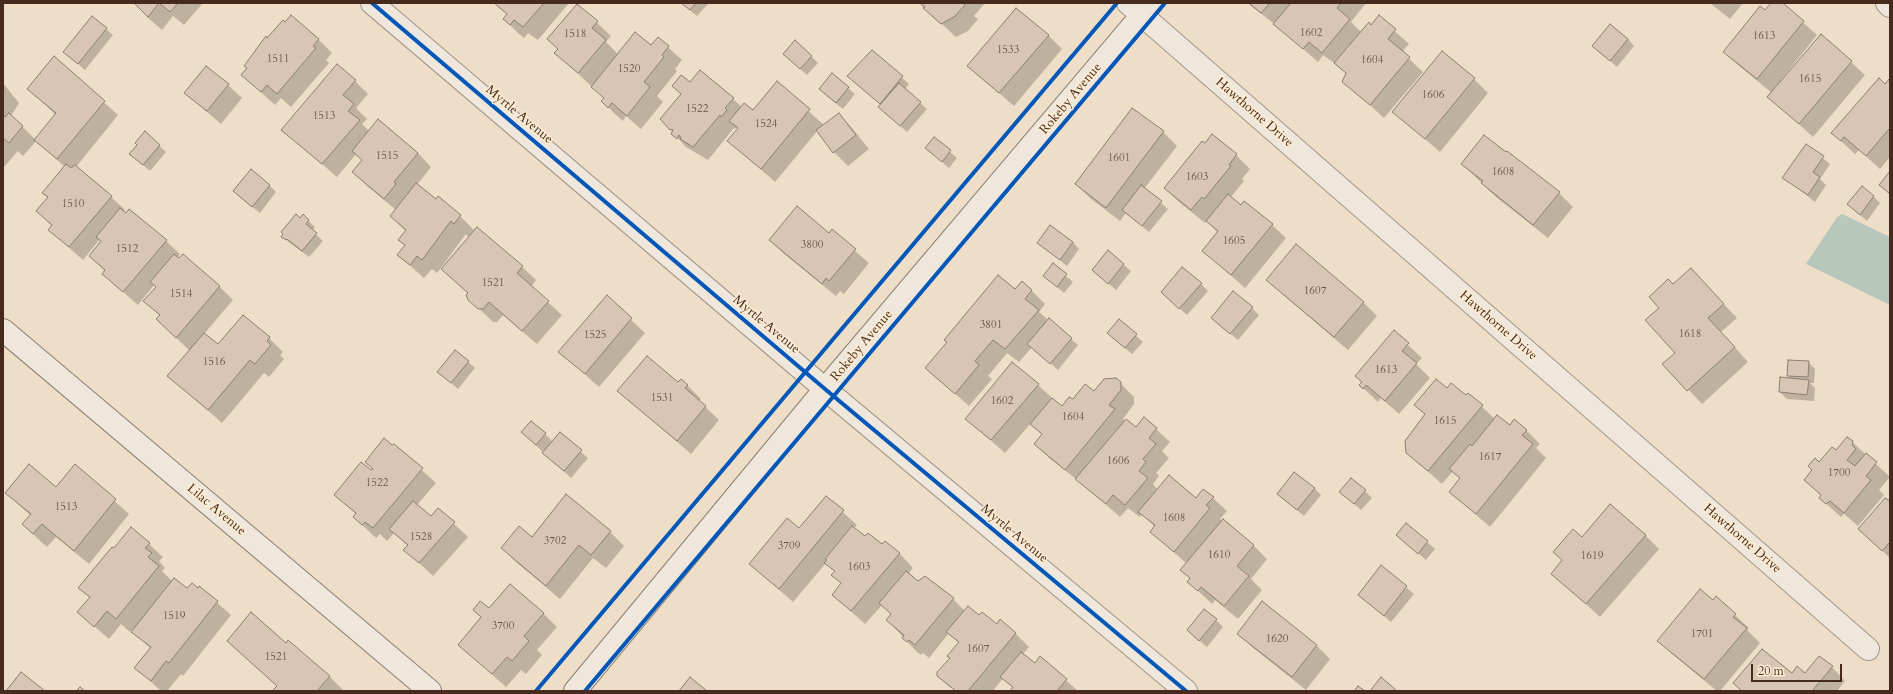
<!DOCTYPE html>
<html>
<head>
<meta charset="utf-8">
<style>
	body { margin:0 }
	#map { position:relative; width:1893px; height:694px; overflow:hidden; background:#eedec8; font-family:Cardo,serif }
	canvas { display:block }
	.frame { position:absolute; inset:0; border:4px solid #472a1e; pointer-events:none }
	.scale { position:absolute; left:1751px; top:664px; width:91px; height:18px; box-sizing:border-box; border:2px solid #472a1e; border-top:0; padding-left:5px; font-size:12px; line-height:14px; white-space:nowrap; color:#472a1e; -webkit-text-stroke:3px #feecd2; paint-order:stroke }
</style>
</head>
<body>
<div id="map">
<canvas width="1893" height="694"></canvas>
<div class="frame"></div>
<div class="scale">20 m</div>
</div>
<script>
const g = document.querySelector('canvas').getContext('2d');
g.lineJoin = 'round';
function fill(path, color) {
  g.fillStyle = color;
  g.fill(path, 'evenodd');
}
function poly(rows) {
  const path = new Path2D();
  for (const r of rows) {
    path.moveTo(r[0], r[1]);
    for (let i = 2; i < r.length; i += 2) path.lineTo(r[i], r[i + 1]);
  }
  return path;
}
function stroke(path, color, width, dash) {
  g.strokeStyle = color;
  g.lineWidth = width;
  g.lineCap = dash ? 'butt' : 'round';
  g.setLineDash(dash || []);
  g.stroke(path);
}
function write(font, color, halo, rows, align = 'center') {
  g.font = font + ' Cardo,serif';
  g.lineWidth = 3;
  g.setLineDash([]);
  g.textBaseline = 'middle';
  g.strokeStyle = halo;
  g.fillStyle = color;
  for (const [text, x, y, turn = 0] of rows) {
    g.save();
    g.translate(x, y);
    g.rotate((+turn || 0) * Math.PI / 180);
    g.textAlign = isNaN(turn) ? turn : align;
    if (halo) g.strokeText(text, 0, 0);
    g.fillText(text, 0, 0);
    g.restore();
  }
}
const water = poly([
	[1842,214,1890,237,1890,305,1806,264,1837,217]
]);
const shadow = poly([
	[135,3,203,3,184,25,173,16,162,30,148,18],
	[495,3,569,3,538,40,528,33,524,38,518,33,504,19,508,15],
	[681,3,709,3,697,16],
	[919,3,985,3,974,16,978,19,968,31,956,37],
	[1247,3,1366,3,1351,22,1361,32,1372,26,1379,17,1409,44,1402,52,1423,72,1384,118,1343,81,1347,74,1337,65,1323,55,1318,62,1276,25],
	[1710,3,1743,3,1730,19],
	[1772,3,1781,3,1817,35,1781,80,1782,81,1851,62,1865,75,1813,137,1769,97,1772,93,1738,65,1724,52],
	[578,5,611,36,606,42,618,54,651,46,658,38,682,60,675,69,677,71,657,96,663,102,641,129,626,116,623,121,616,115,602,101,605,99,556,53],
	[92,17,113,35,85,70,64,52],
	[1048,35,1062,49,1014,106,968,66],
	[266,38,268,39,318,39,332,53,326,60,329,63,291,107,281,98,275,105,242,75,256,52,255,50],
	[1628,39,1634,46,1617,67,1593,46],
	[872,51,909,84,905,89,927,109,907,132,887,114,882,105,856,83],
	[811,56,818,63,807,75,791,61],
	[54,58,118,115,76,167,111,197,125,210,123,212,166,241,180,254,177,258,219,286,233,300,204,334,218,346,269,338,283,352,280,355,284,359,269,377,264,373,222,423,169,376,190,351,171,333,160,316,145,301,157,287,154,285,138,305,103,274,105,271,90,256,102,242,100,239,83,260,49,230,52,226,37,211,49,197,65,167,36,141,23,156,18,151,3,168,3,83,19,103,11,116,35,139,56,115,28,89],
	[1474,79,1488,93,1440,152,1394,112],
	[1890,80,1890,157,1880,169,1859,150,1855,154,1832,133],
	[355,81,368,94,356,108,367,119,362,124,369,131,378,120,418,153,431,167,417,185,436,201,460,216,474,230,468,237,466,234,437,273,432,269,424,278,398,255,406,246,399,240,406,231,391,216,396,210,367,186,353,172,363,160,356,154,337,177,283,130],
	[777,83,824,125,839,114,852,128,869,149,848,166,834,152,818,130,775,182,729,141,739,129,737,127,735,129,734,128,708,160,686,147,661,119,690,84,733,99,742,107,753,112],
	[228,85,242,98,221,124,185,93],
	[848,88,855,94,843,109,827,96],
	[1133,109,1163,132,1177,146,1144,189,1168,209,1149,232,1126,213,1120,221,1090,198,1076,184],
	[145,133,166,152,150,171,137,160,138,145],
	[934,138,957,158,949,168,926,148],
	[1806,145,1830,164,1820,179,1826,185,1815,202,1784,177],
	[1236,155,1250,169,1242,179,1244,181,1231,197,1241,206,1272,225,1286,238,1245,288,1203,251,1218,233,1207,221,1205,223,1179,202,1165,188],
	[1462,164,1559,193,1573,207,1548,238,1496,197],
	[269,185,276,192,260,213,241,198],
	[1873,196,1880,203,1867,221,1848,204],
	[303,216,315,227,312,231,323,241,309,257,282,237],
	[832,231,869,263,844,294,840,291,836,296,784,254,770,240,829,234],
	[1073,242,1079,249,1067,266,1038,243],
	[1108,252,1131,271,1116,290,1093,270],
	[1053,265,1073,282,1064,293,1044,276],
	[522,267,536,280,531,287,562,315,537,344,503,315,497,322,493,322,469,299,469,294,443,269],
	[1268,280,1363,302,1377,316,1348,350,1281,293],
	[1704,283,1737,318,1721,332,1748,362,1702,404,1664,364,1676,353,1660,308,1673,285],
	[1201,284,1208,291,1187,315,1169,299],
	[1015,290,1031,290,1045,304,1039,312,1078,345,1058,370,1032,347,1019,362,1007,353,988,376,992,379,969,406,926,368],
	[607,297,645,333,599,387,560,352],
	[1252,308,1259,315,1238,340,1219,324],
	[1119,321,1143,342,1132,354,1115,340],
	[1394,332,1422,358,1416,364,1430,378,1399,414,1381,398,1378,402,1360,385],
	[455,351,475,368,458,389,438,372],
	[1808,362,1815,369,1814,383,1810,383,1815,388,1814,401,1787,399,1780,392,1792,380,1788,376],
	[1120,383,1134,397,1134,404,1123,419,1136,428,1144,418,1170,442,1162,451,1169,458,1156,473,1159,476,1153,484,1158,490,1196,499,1213,498,1227,511,1220,519,1254,546,1267,559,1251,579,1262,590,1238,619,1215,600,1212,604,1189,582,1191,579,1181,570,1187,564,1151,532,1155,527,1142,514,1140,517,1128,508,1120,517,1080,482,1049,458,1035,444,1043,435,1031,423,1005,453,966,419,1038,385,1062,407,1073,400],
	[679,384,687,385,701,399,699,401,719,420,691,454,619,391],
	[1447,389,1466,397,1468,394,1495,419,1510,426,1526,430,1540,444,1536,448,1546,458,1490,527,1450,492,1461,479,1453,471,1442,484,1407,453,1426,415,1416,405],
	[545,434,553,442,560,434,588,458,571,478,529,439],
	[1848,438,1890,477,1879,490,1884,495,1858,526,1844,514,1841,517,1820,498,1822,496,1805,480,1819,463,1836,452],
	[394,445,436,483,417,505,431,517,438,509,468,537,433,576,405,550,408,546,394,533,387,541,380,534,376,538,354,517,356,514,335,495,371,472,373,469,366,462],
	[75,466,129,514,89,564,56,537,47,547,37,538,23,524,31,516,6,493,56,488],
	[1314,488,1321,495,1304,516,1278,494],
	[1365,491,1372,498,1361,510,1347,498],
	[567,496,610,532,624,546,606,568,593,558,560,599,516,562,502,548,532,538],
	[826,497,857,525,854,528,865,538,882,546,885,542,900,554,913,568,908,574,918,582,953,599,965,611,1015,633,1029,647,1023,654,1035,664,1040,658,1078,691,1011,691,1013,688,1003,678,993,691,957,691,950,685,950,688,938,675,959,643,949,633,929,658,923,653,921,655,917,652,887,620,892,614,882,605,865,624,833,595,842,584,833,575,835,572,826,563,793,602,750,564,800,529],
	[1890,503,1890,558,1873,542],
	[1406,524,1435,549,1426,560,1397,535],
	[1645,535,1659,549,1600,617,1552,573],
	[149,544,163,557,159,561,165,568,162,571,172,581,187,589,198,589,199,587,231,615,183,676,181,674,167,691,161,691,136,668,151,649,131,630,130,632,121,624,109,639,78,612,90,598,79,588,114,550],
	[1381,567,1414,594,1391,622,1359,595],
	[1716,598,1749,628,1747,630,1760,643,1720,691,1717,691,1672,654,1659,641],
	[1263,603,1317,646,1330,659,1306,690,1252,647,1238,634],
	[489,610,543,613,557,627,537,650,542,655,526,674,521,670,506,687,459,645],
	[1216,620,1223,627,1207,647,1195,637],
	[228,641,286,644,329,676,343,690,274,691,278,687],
	[1832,667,1845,681,1837,691,1742,691,1792,674,1805,674]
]);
const building = poly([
	[134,3,159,3,148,17,134,3],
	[159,3,178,3,170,12,159,3],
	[494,3,544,3,523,27,514,20,510,25,503,19,507,14,494,3],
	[681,3,696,3,690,10,681,3],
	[920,3,963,3,965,5,954,17,941,24,923,8,925,7,920,3],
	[1249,3,1270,3,1261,13,1249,3],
	[1291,3,1341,3,1337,8,1350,19,1322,53,1309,42,1303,49,1273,24,1291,3],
	[1771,3,1783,3,1804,21,1757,79,1723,52,1760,6,1765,10,1771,3],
	[577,4,598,21,592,28,606,40,578,73,554,53,558,49,547,39,577,4],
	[1016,8,1049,35,999,93,967,66,1016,8],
	[291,15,319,39,313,46,316,48,277,94,267,85,261,92,241,75,247,68,244,66,266,36,267,38,283,20,285,22,291,15],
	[1379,15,1396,29,1388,39,1410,57,1370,105,1342,82,1346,73,1334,63,1369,22,1371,25,1379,15],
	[92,16,107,28,78,64,63,52,92,16],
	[1610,24,1628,39,1610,61,1592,46,1610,24],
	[635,32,651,45,658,37,669,46,662,55,664,57,644,82,650,87,627,116,612,103,608,108,601,101,604,98,591,87,635,32],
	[1821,34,1852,61,1799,124,1767,97,1821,34],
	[795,40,812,56,800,69,783,54,795,40],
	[872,50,903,76,880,104,847,76,872,50],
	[1442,51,1475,78,1425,139,1392,112,1442,51],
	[54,56,105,101,57,159,34,140,56,113,27,89,54,56],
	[337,64,356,80,343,95,354,104,348,111,360,120,322,164,281,130,337,64],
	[206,66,229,84,207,111,184,93,206,66],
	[700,70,734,98,725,108,727,110,721,117,720,115,693,147,680,139,681,138,679,135,677,139,671,134,673,130,671,129,670,130,660,119,681,94,672,86,681,75,690,82,700,70],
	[832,73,849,87,836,103,819,89,832,73],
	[1879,78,1885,84,1890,78,1890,128,1866,156,1844,137,1841,141,1831,133,1879,78],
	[777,81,810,109,761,169,727,141,738,128,729,121,744,103,753,110,777,81],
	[899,83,921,102,900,126,878,107,899,83],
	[1132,108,1164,131,1106,208,1075,184,1132,108],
	[9,113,23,126,9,143,3,138,3,115,5,117,9,113],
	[839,113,856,135,833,153,816,130,839,113],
	[378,119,418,153,394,182,396,184,384,199,352,172,362,160,352,151,378,119],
	[145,131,160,145,143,165,129,154,137,145,135,143,145,131],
	[1212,134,1237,154,1229,165,1231,166,1204,199,1202,197,1191,210,1164,188,1202,141,1205,143,1212,134],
	[1484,135,1506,152,1507,151,1560,192,1533,225,1481,183,1483,181,1461,164,1484,135],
	[934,137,951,150,942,162,925,148,934,137],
	[1806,144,1824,156,1813,172,1820,177,1808,195,1782,178,1806,144],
	[66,164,71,168,75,165,112,196,69,247,48,230,52,225,36,211,48,197,42,193,66,164],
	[251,169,270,185,252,207,233,191,251,169],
	[1890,171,1890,194,1879,185,1890,171],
	[416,183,436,199,438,196,461,215,454,224,451,221,422,260,417,256,410,265,397,255,405,245,398,240,406,230,390,216,416,183],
	[1141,185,1162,201,1142,226,1122,210,1141,185],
	[1862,186,1874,196,1860,215,1847,204,1862,186],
	[1228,194,1241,205,1244,201,1273,224,1231,275,1202,251,1218,231,1206,221,1228,194],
	[797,206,829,233,832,229,856,249,829,281,826,278,822,284,769,240,797,206],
	[120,208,126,213,129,209,167,240,123,292,102,274,105,270,89,256,101,241,96,237,120,208],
	[296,214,300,218,303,214,309,220,306,224,317,233,302,251,287,239,286,240,281,237,283,234,281,232,296,214],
	[1050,225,1073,242,1060,260,1037,243,1050,225],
	[477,227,523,266,517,273,549,301,522,331,489,302,483,309,478,309,468,300,466,295,468,293,441,269,477,227],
	[1296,244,1364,302,1334,337,1266,280,1296,244],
	[1108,250,1124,264,1108,284,1092,270,1108,250],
	[174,254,179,258,183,254,220,286,176,338,156,319,160,315,143,301,156,287,150,282,174,254],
	[1053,263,1067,274,1057,287,1043,276,1053,263],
	[1182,267,1202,283,1179,309,1161,292,1182,267],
	[1691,268,1724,304,1708,318,1735,347,1687,391,1662,364,1675,353,1645,320,1659,308,1649,297,1668,279,1673,284,1691,268],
	[998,275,1015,289,1022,281,1032,290,1025,299,1039,310,1005,349,993,340,975,361,979,365,955,394,925,368,947,342,944,340,998,275],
	[1233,291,1253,307,1230,334,1211,318,1233,291],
	[607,295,632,318,585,374,558,352,607,295],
	[243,315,270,337,267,341,271,345,255,364,250,360,208,410,167,376,204,333,218,344,243,315],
	[1049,318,1072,338,1050,364,1027,344,1049,318],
	[1119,319,1137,334,1125,348,1107,333,1119,319],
	[1394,330,1409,343,1402,351,1417,363,1385,401,1366,385,1363,389,1359,385,1362,382,1355,376,1394,330],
	[455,350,469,361,451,383,437,372,455,350],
	[647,356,678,382,681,379,688,385,685,388,706,406,677,441,617,391,647,356],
	[1788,360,1809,361,1808,377,1787,376,1788,360],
	[1012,362,1039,384,991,440,965,419,1012,362],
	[1780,377,1809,380,1807,395,1779,392,1780,377],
	[1116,378,1121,382,1121,390,1109,405,1115,409,1065,470,1034,444,1042,434,1030,424,1052,398,1062,406,1069,397,1073,399,1085,384,1094,391,1104,379,1116,378],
	[1436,379,1447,388,1451,383,1466,395,1468,393,1483,405,1428,471,1406,453,1405,441,1425,414,1414,405,1436,379],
	[1497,415,1510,425,1514,419,1527,430,1522,435,1533,444,1476,514,1449,492,1460,478,1449,469,1470,444,1472,446,1497,415],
	[1144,417,1157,428,1149,438,1156,444,1143,459,1146,462,1139,471,1148,478,1125,505,1113,495,1106,504,1075,479,1126,419,1136,427,1144,417],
	[531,421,546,433,536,445,521,432,531,421],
	[560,432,582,450,564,471,542,453,560,432],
	[1847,437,1853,441,1852,445,1856,449,1847,460,1855,466,1866,453,1877,462,1866,476,1871,480,1844,513,1830,501,1826,504,1819,498,1821,495,1804,480,1812,470,1808,466,1815,458,1819,462,1832,447,1836,450,1847,437],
	[384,438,392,445,394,444,423,468,373,528,365,522,362,525,353,517,356,513,334,495,361,462,371,470,373,469,365,462,384,438],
	[29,464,56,487,75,464,116,499,74,551,42,524,33,534,22,524,31,514,5,493,29,464],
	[1294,472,1315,488,1297,510,1277,494,1294,472],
	[1169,475,1196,498,1203,489,1214,497,1206,505,1210,508,1174,552,1150,532,1155,525,1138,512,1169,475],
	[1351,478,1366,490,1354,504,1339,492,1351,478],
	[566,494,611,531,591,555,579,545,546,586,501,548,519,526,532,537,566,494],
	[826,496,844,510,779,589,749,564,787,518,799,528,826,496],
	[1885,498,1890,501,1890,542,1882,551,1858,529,1885,498],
	[413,501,431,516,438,508,455,522,419,563,403,550,408,545,389,529,413,501],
	[1610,504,1646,535,1586,604,1551,574,1562,560,1553,552,1573,529,1582,537,1610,504],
	[1223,519,1254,545,1237,566,1249,576,1224,606,1201,587,1198,591,1187,582,1190,578,1180,570,1223,519],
	[1406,523,1428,541,1418,554,1396,535,1406,523],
	[852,526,865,536,868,533,882,544,885,541,900,553,851,611,832,595,841,583,831,575,835,571,824,563,827,560,825,559,852,526],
	[131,527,150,543,145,548,152,553,148,557,159,566,116,619,107,611,94,627,77,612,90,597,78,588,112,547,114,548,131,527],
	[1381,565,1407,586,1384,616,1358,595,1381,565],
	[906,571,918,581,925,576,954,598,915,645,909,640,907,642,902,638,904,635,886,620,891,614,879,603,906,571],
	[174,578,187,588,192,583,198,588,199,586,218,601,169,663,166,661,151,681,134,668,151,647,131,632,174,578],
	[510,584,544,613,524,636,529,641,512,661,507,657,492,674,458,645,481,617,473,610,480,601,489,608,510,584],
	[1700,589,1713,600,1716,596,1736,614,1733,617,1747,628,1704,679,1657,641,1700,589],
	[1262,601,1317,645,1292,677,1237,634,1262,601],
	[968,606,979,615,982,612,997,624,1000,619,1016,633,968,691,956,691,937,676,937,672,950,658,947,656,959,642,946,632,968,606],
	[1204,609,1217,619,1199,641,1187,630,1204,609],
	[251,612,286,643,288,640,330,676,317,691,272,691,277,686,227,641,251,612],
	[1762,649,1792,673,1797,666,1805,673,1819,656,1833,666,1813,690,1814,691,1742,691,1733,683,1762,649],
	[1021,652,1035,663,1040,656,1067,679,1057,691,1010,691,1013,687,1000,677,1021,652],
	[21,672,45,691,6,691,21,672],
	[690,677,707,691,679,691,690,677],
	[1381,677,1397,691,1370,691,1381,677],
	[1358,686,1365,691,1354,691,1358,686],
	[80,687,85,691,76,691,80,687]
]);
const street = poly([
	[372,3,825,389,1186,691],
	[1128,3,1868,649],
	[1887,3,1890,6]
]);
const secondary = poly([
	[3,330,430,691],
	[575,691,825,389,1152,3]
]);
const cycleway = poly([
	[372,3,825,389,1186,691],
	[536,691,1117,3],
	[585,691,1165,3]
]);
const numberNames = [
	["1602",1311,33],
	["1518",575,34],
	["1613",1764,36],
	["1533",1008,50],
	["1511",278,59],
	["1604",1372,60],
	["1520",629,69],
	["1615",1810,79],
	["1606",1433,95],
	["1522",697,109],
	["1513",324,116],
	["1524",766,124],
	["1515",387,156],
	["1601",1119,158],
	["1608",1503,172],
	["1603",1197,177],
	["1510",73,204],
	["1605",1234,241],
	["3800",812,245],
	["1512",127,249],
	["1521",493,283],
	["1607",1315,291],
	["1514",181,294],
	["3801",991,325],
	["1618",1690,334],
	["1525",595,335],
	["1516",214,362],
	["1613",1386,370],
	["1531",662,398],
	["1602",1002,401],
	["1604",1073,417],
	["1615",1445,421],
	["1617",1490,457],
	["1606",1118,461],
	["1700",1839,473],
	["1522",377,483],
	["1513",66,507],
	["1608",1174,518],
	["1528",421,537],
	["3702",555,541],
	["3709",789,546],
	["1610",1219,555],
	["1619",1592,556],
	["1603",859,567],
	["1519",174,616],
	["3700",503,626],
	["1701",1702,634],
	["1620",1277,639],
	["1607",978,649],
	["1521",276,657]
];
const streetNames = [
	["Rokeby Avenue",1071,99,-50],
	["Hawthorne Drive",1254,113,41],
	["Myrtle Avenue",519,115,40],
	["Myrtle Avenue",766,325,40],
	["Hawthorne Drive",1498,326,41],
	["Rokeby Avenue",862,346,-50],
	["Lilac Avenue",216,510,40],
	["Myrtle Avenue",1014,534,40],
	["Hawthorne Drive",1742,539,41]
];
fill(water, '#b8c7bb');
fill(shadow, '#0003');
fill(building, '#d9c5b4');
stroke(building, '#8b7e72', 1);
stroke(street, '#a39688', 24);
stroke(secondary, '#8b7e72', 24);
stroke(street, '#f0e7dc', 22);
stroke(secondary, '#f0e7dc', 22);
stroke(cycleway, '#0057b8', 4);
write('11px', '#6c5144', null, numberNames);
write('13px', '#472a1e', '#feecd2', streetNames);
</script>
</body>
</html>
